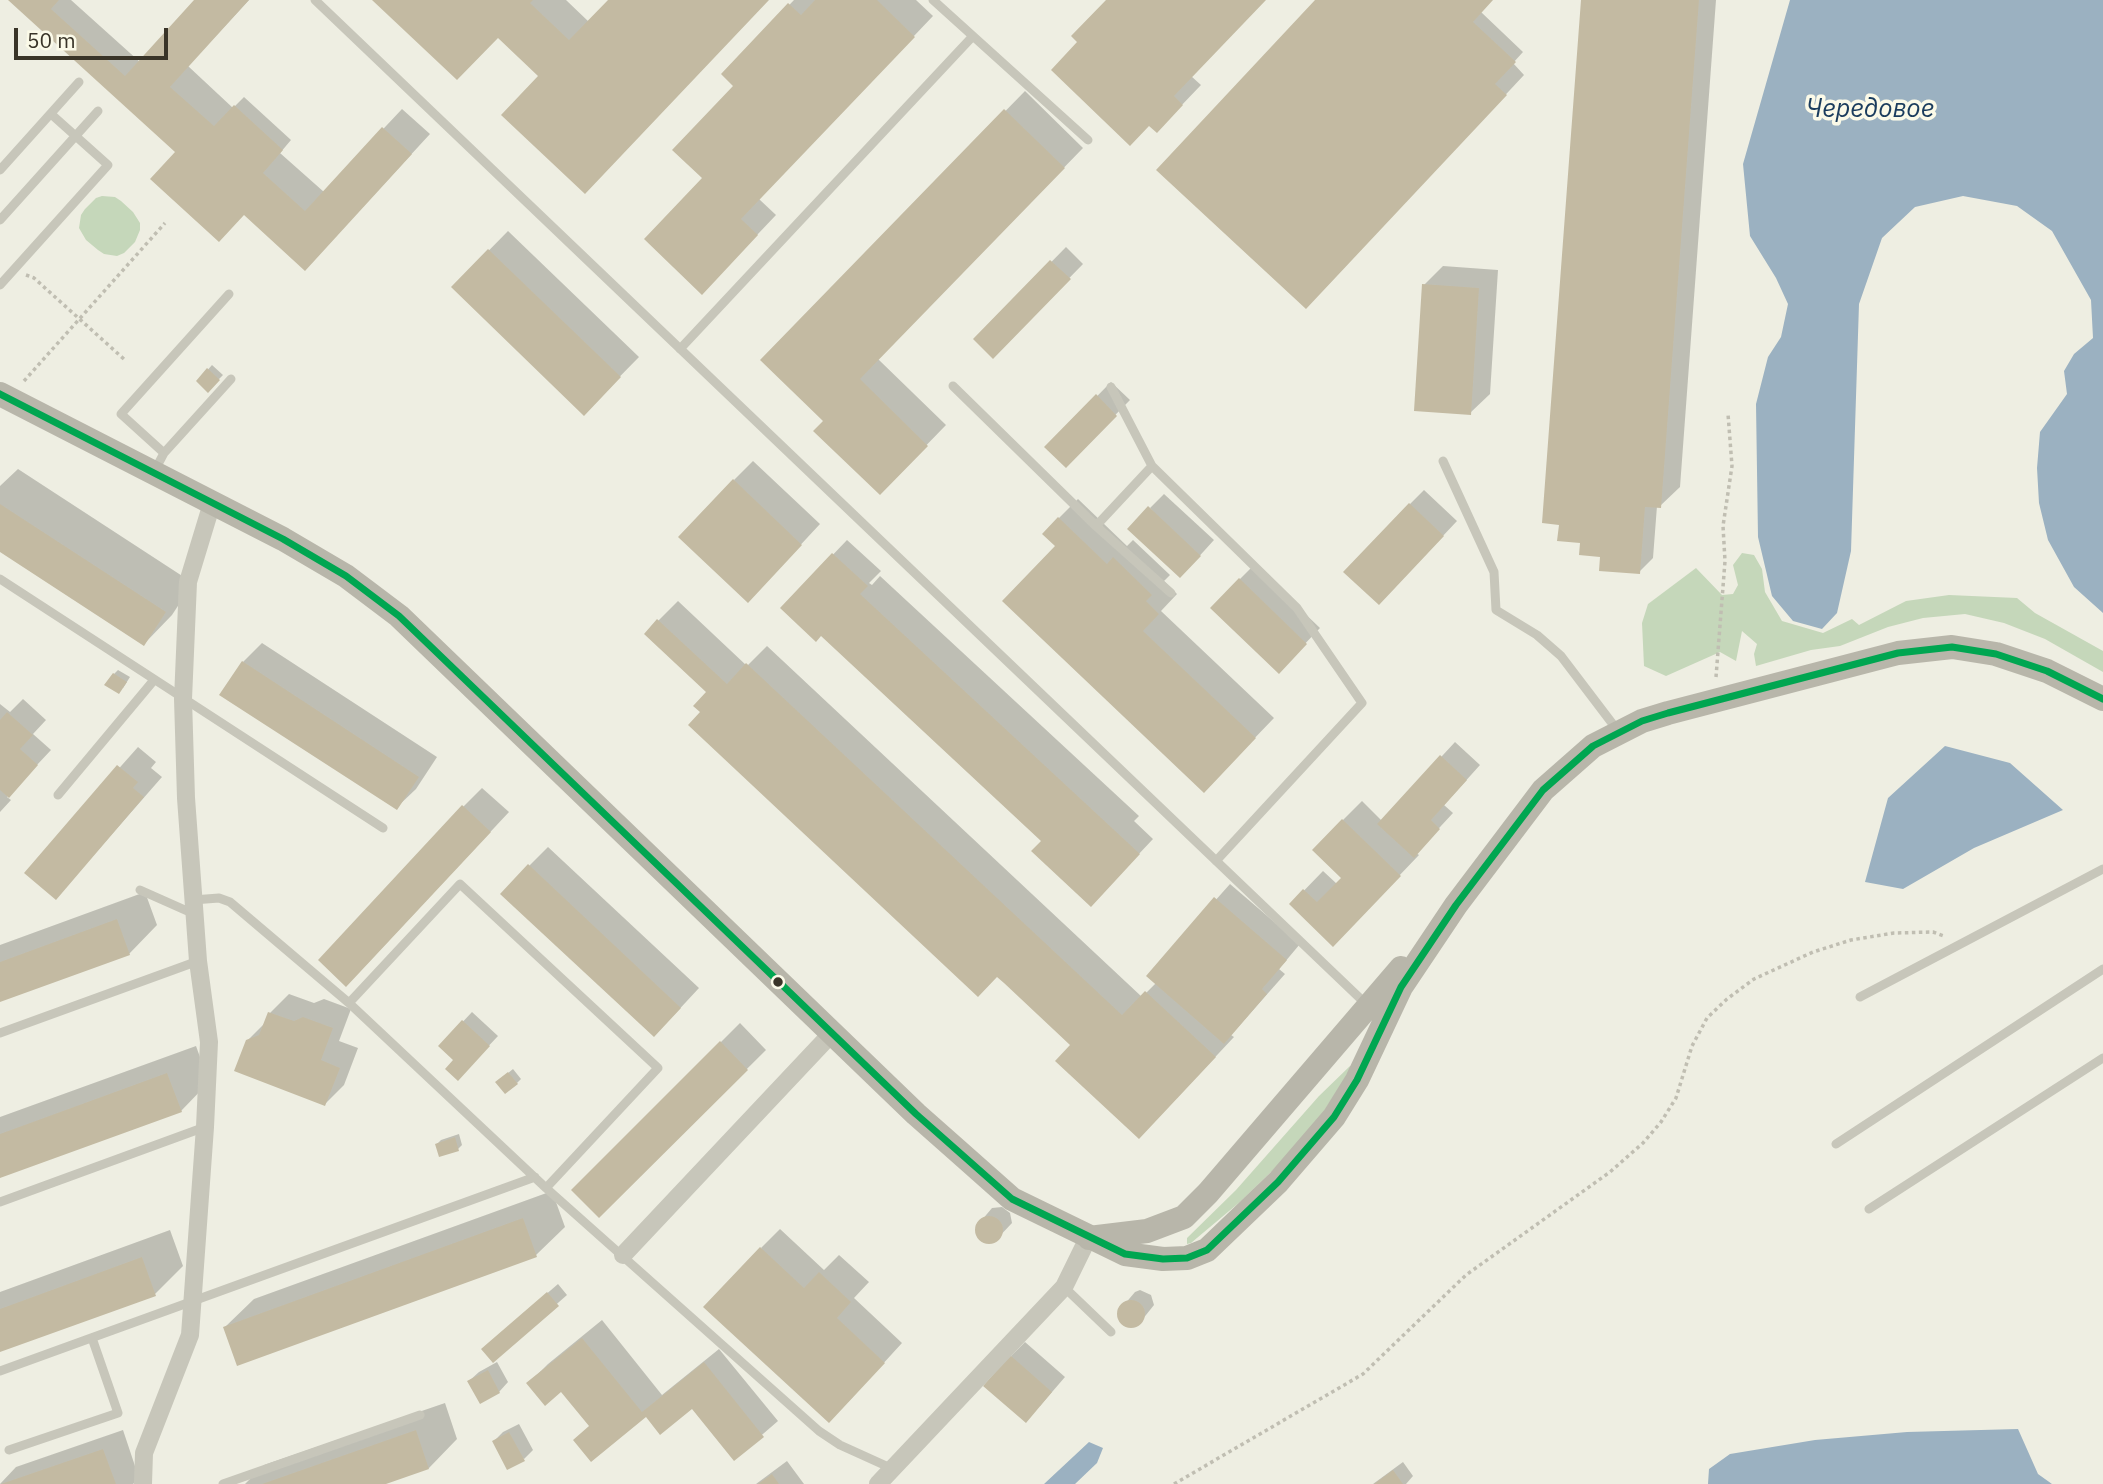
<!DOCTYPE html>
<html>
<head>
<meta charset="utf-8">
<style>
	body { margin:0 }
	#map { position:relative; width:2103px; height:1484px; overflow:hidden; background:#eeeee2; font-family:"IBM Plex Sans",sans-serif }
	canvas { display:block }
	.scale { position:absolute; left:14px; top:28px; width:154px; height:32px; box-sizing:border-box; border:4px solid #393428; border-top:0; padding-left:9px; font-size:21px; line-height:24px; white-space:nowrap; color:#393428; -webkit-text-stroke:5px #fbfae8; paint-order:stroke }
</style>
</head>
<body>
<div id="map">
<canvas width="2103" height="1484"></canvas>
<div class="scale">50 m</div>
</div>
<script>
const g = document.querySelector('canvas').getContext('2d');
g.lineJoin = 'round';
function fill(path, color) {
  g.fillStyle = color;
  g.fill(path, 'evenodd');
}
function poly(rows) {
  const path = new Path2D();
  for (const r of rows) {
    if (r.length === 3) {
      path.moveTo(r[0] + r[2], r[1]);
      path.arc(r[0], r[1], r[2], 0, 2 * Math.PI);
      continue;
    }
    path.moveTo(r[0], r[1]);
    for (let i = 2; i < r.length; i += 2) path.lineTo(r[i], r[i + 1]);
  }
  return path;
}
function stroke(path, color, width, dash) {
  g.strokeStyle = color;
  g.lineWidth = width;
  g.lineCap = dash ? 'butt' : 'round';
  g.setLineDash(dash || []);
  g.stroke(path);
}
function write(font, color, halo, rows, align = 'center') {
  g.font = font + ' "IBM Plex Sans",sans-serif';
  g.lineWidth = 7;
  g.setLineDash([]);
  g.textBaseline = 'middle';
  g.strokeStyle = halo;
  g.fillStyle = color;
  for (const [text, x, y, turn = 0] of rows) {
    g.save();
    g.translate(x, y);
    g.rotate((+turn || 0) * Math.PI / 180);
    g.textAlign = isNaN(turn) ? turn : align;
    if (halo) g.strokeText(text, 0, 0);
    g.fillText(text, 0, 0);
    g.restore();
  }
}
const green = poly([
	[102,196,115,197,121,201,133,212,140,223,140,230,135,242,124,253,117,256,104,254,98,250,86,240,79,228,81,215,85,209,96,198],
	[1742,553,1754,555,1762,569,1765,592,1782,621,1823,633,1852,619,1859,625,1906,601,1949,595,2017,598,2035,613,2103,651,2103,672,2045,639,2004,623,1965,614,1923,618,1888,627,1840,646,1811,650,1756,666,1754,654,1757,644,1742,631,1736,661,1720,652,1666,676,1644,666,1642,623,1648,604,1696,568,1722,595,1733,594,1738,585,1733,565],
	[1350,1066,1352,1067,1309,1135,1241,1201,1191,1243,1187,1244,1187,1238,1236,1190,1319,1096]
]);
const water = poly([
	[1790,0,2103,0,2103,613,2074,587,2048,540,2039,503,2037,468,2040,432,2067,394,2064,371,2074,354,2093,338,2091,300,2052,231,2017,206,1963,196,1915,207,1882,238,1859,304,1851,551,1837,613,1822,629,1793,621,1772,596,1758,537,1756,404,1768,357,1781,337,1788,304,1776,278,1750,236,1743,164],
	[1945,746,2010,763,2063,810,1974,848,1903,889,1865,882,1888,798],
	[2018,1429,2038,1474,2052,1484,1708,1484,1709,1469,1730,1454,1815,1440,1907,1432],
	[1089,1442,1103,1448,1097,1463,1075,1484,1044,1484]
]);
const shadow = poly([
	[11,0,71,0,140,62,196,0,249,0,188,66,233,108,244,97,291,140,280,153,324,192,402,109,430,134,324,249,177,152],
	[375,0,566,0,589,22,610,0,767,0,541,76,498,36],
	[794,0,916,0,933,16,759,199,776,215,721,273,704,178,736,86,723,74],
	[1108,0,1265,0,1191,76,1201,85,1157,131,1080,42],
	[1318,0,1492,0,1481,12,1523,52,1513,63,1524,75,1325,288],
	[1583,0,1716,0,1680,487,1660,506,1657,506,1653,558,1639,572],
	[1025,91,1083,148,878,359,946,425,880,493,825,421,762,360],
	[508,231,639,357,584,413,453,287],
	[1066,247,1083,264,993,356,976,339],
	[1443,266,1498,270,1490,394,1470,413,1424,285],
	[212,365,223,375,208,390,198,381],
	[1111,382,1130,400,1066,465,1047,447],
	[753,461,820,524,767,581,734,480],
	[18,469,193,583,172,615,144,644,0,550,0,486],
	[1424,490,1457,521,1393,589,1410,504],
	[1164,494,1214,540,1194,562,1150,508],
	[1078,499,1127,546,1133,540,1170,575,1164,581,1177,594,1161,611,1274,718,1223,771,1057,546,1059,518],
	[847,540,881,571,869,583,872,585,880,576,1139,816,1134,821,1153,839,1105,890,1044,841,821,634,782,608],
	[1254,565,1320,628,1279,671,1212,607],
	[678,601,747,666,767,646,1142,997,1156,983,1148,976,1230,884,1300,944,1279,969,1285,974,1231,1035,1234,1037,1158,1118,1073,1045,1005,981,702,712,709,692,646,633],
	[262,643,437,757,416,789,396,808,243,662],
	[118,670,130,677,123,688,114,674],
	[23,699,46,720,33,734,51,750,7,797,11,800,0,812,0,704,10,712],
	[1455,742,1480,765,1444,805,1453,813,1416,853,1419,855,1352,925,1291,904,1323,871,1337,884,1343,878,1343,820,1362,801,1382,821],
	[138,747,156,762,151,768,162,777,56,898,26,873],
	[482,788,509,812,365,966,463,807],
	[548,847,699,988,673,1016,529,866],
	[145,892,157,925,129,954,0,1000,0,945],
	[289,994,314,1003,324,999,351,1009,339,1041,358,1048,344,1085,325,1104,247,1041,266,1022,270,1013],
	[472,1012,498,1036,467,1069,440,1046],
	[740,1023,766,1050,599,1216,573,1190],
	[196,1046,209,1082,181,1111,0,1176,0,1117],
	[513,1069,521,1079,517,1083,502,1078],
	[459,1134,462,1145,458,1149,437,1144,441,1140],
	[552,1191,565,1227,536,1255,225,1327,254,1299],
	[1002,1207,1010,1213,1012,1223,996,1240,986,1242,978,1236,976,1227,992,1208],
	[780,1229,824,1270,839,1255,869,1282,854,1298,902,1343,848,1402,761,1248],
	[170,1230,183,1266,155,1294,0,1351,0,1292],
	[558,1284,567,1295,493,1360,493,1340],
	[1140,1290,1151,1295,1154,1305,1138,1325,1126,1326,1122,1323,1118,1312,1135,1292],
	[602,1320,662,1395,719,1349,778,1421,734,1459,692,1407,590,1425,562,1389,529,1383,548,1364],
	[1025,1342,1065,1377,1040,1406,1011,1356],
	[497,1362,508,1382,499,1392,469,1381,479,1372],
	[445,1403,457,1439,429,1468,381,1484,245,1484,264,1465],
	[519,1424,533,1450,524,1459,494,1441,503,1432],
	[123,1430,139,1478,133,1484,0,1484,16,1467],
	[787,1461,804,1484,756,1484],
	[1403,1462,1413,1476,1406,1484,1373,1484]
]);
const building = poly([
	[8,0,59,0,51,9,125,76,194,0,249,0,170,87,214,126,234,105,283,150,263,173,305,211,382,127,412,154,305,271,244,215,219,242,150,179,175,152],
	[372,0,533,0,530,3,569,40,608,0,769,0,585,194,501,115,538,76,498,38,457,80],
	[815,0,877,0,915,37,741,219,758,235,702,295,644,239,702,178,672,150,733,86,721,74,788,3,801,15],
	[1106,0,1266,0,1174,96,1183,105,1157,133,1149,126,1130,146,1051,70,1077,42,1071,36],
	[1315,0,1493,0,1473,22,1516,62,1495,84,1507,95,1306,309,1156,170],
	[1581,0,1699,0,1661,508,1645,507,1640,574,1599,571,1600,557,1579,555,1580,543,1557,541,1559,525,1542,523],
	[1004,109,1065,168,860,379,928,446,880,495,813,431,823,421,760,360],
	[488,249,621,377,584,416,451,287],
	[1050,260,1071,279,993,359,973,339],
	[1422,284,1479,288,1471,415,1414,411],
	[207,368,220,380,208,393,196,381],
	[1096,394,1117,416,1066,468,1044,447],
	[733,479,802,545,748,603,678,537],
	[1409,503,1444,536,1379,605,1343,572],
	[0,504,166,612,144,646,0,552],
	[1148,506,1201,556,1180,578,1127,529],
	[1058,517,1107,564,1113,557,1152,595,1146,601,1159,614,1143,631,1256,738,1204,793,1002,601,1055,546,1042,534],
	[832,553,868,586,860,594,1140,854,1091,907,1031,851,1041,841,821,636,816,642,780,608],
	[1239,578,1307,644,1279,674,1210,608],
	[657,619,727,684,746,663,1122,1015,1145,991,1216,1057,1139,1139,1055,1061,1070,1045,1004,983,997,977,978,997,688,725,700,712,693,706,706,692,644,634],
	[242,661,419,777,397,810,219,695],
	[113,673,127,682,119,694,104,685],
	[7,712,33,735,20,749,38,765,9,798,0,790,0,720],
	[1440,755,1467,780,1431,820,1440,829,1414,858,1377,824],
	[117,765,138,782,133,788,144,797,56,900,24,873],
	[462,805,491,832,346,987,318,960],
	[1342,819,1401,876,1333,947,1289,904,1303,889,1317,902,1341,878,1312,850],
	[528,864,681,1008,654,1037,500,894],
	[1214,897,1287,960,1262,989,1267,994,1224,1044,1146,976],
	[117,919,130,955,0,1002,0,962],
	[268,1012,294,1021,303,1017,333,1028,321,1060,340,1068,325,1106,234,1071,246,1040,259,1035],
	[462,1020,490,1046,458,1081,445,1069,453,1060,438,1046],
	[720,1041,748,1070,599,1218,571,1190],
	[508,1072,518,1084,505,1094,495,1082],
	[167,1073,182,1112,0,1178,0,1134],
	[455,1137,459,1151,439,1157,435,1144],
	[989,1230,14],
	[523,1218,537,1257,237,1366,223,1327],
	[760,1247,804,1288,819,1272,851,1302,837,1318,885,1363,829,1423,703,1307],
	[142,1257,156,1296,0,1352,0,1309],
	[547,1292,559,1306,493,1363,481,1349],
	[1131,1314,14],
	[582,1338,642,1412,704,1362,764,1437,734,1461,692,1409,660,1435,646,1417,591,1462,573,1440,589,1426,561,1392,545,1406,526,1383],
	[1010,1355,1052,1392,1026,1423,983,1386],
	[488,1370,500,1393,480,1404,467,1381],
	[416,1430,429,1469,386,1484,262,1484],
	[509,1432,525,1461,507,1470,492,1441],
	[103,1449,116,1484,1,1484],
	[1393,1470,1403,1484,1374,1484],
	[772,1474,779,1484,758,1484]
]);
const path = poly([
	[26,275,34,278,125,360],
	[24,381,165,223],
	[1716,677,1725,561,1723,526,1732,466,1728,414],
	[1174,1484,1363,1374,1466,1275,1610,1172,1643,1143,1661,1122,1676,1098,1692,1046,1707,1018,1727,999,1754,979,1813,952,1851,940,1894,933,1933,932,1944,936]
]);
const lane = poly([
	[315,0,1366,1004],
	[933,0,1088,140],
	[0,170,79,82],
	[0,220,98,111],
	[0,285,108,165,51,114],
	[680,349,973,36],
	[953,386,1096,526,1152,466,1297,608,1362,703,1216,861],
	[1111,387,1152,466],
	[164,453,121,414,229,294],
	[1443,461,1494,572,1496,610,1537,635,1561,656,1618,731],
	[154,472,164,453,231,379],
	[1096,526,1171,593],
	[0,579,383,828],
	[58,795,154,680],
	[140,890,194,914],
	[193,900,219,898,230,902,349,1003,546,1188,819,1431,840,1445,893,1469],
	[1860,997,2103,869],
	[349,1003,460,884,658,1068,546,1188],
	[0,1033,198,961],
	[1836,1144,2103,969],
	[0,1202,205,1127],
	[1869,1209,2103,1058],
	[1064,1287,1111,1332],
	[0,1371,535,1177],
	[9,1450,118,1413,92,1338],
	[223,1484,420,1415]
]);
const street = poly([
	[623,1255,833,1032],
	[143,1484,144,1453,190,1335,205,1127,209,1042,198,961,186,798,183,699,188,582,212,503],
	[878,1484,1064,1287,1088,1238]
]);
const secondary = poly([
	[0,394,283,539,346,576,399,616,916,1114,959,1152,1012,1199,1125,1254,1163,1259,1187,1258,1207,1250,1278,1182,1334,1117,1357,1080,1401,987,1456,905,1543,790,1593,746,1642,721,1668,713,1898,653,1952,647,1996,654,2047,671,2103,699],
	[1089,1238,1147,1231,1184,1217,1208,1193,1401,968]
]);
const bus1 = poly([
	[0,394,283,539,346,576,399,616,916,1114,1012,1199,1125,1254,1163,1259,1187,1258,1207,1250,1278,1182,1334,1117,1357,1080,1401,987,1456,905,1543,790,1593,746,1642,721,1668,713,1898,653,1952,647,1996,654,2047,671,2103,699]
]);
const markers = [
	[778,982,6,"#393428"]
];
const waterNames = [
	["Чередовое",1870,109]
];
fill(green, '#c5d7ba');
fill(water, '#9bb1c1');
fill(shadow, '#0003');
fill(building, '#c3baa2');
stroke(path, '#c0beb2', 3.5, [3.5, 3.5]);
stroke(lane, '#c7c6ba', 9);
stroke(street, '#c7c6ba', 18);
stroke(secondary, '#b8b6aa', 24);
stroke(bus1, '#00a651', 7);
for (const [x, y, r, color] of markers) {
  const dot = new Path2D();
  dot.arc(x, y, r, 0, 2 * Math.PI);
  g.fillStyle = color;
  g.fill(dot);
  stroke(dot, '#fbfae8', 2.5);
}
write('italic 26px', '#1a3c5d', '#fbfae8', waterNames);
</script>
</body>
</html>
